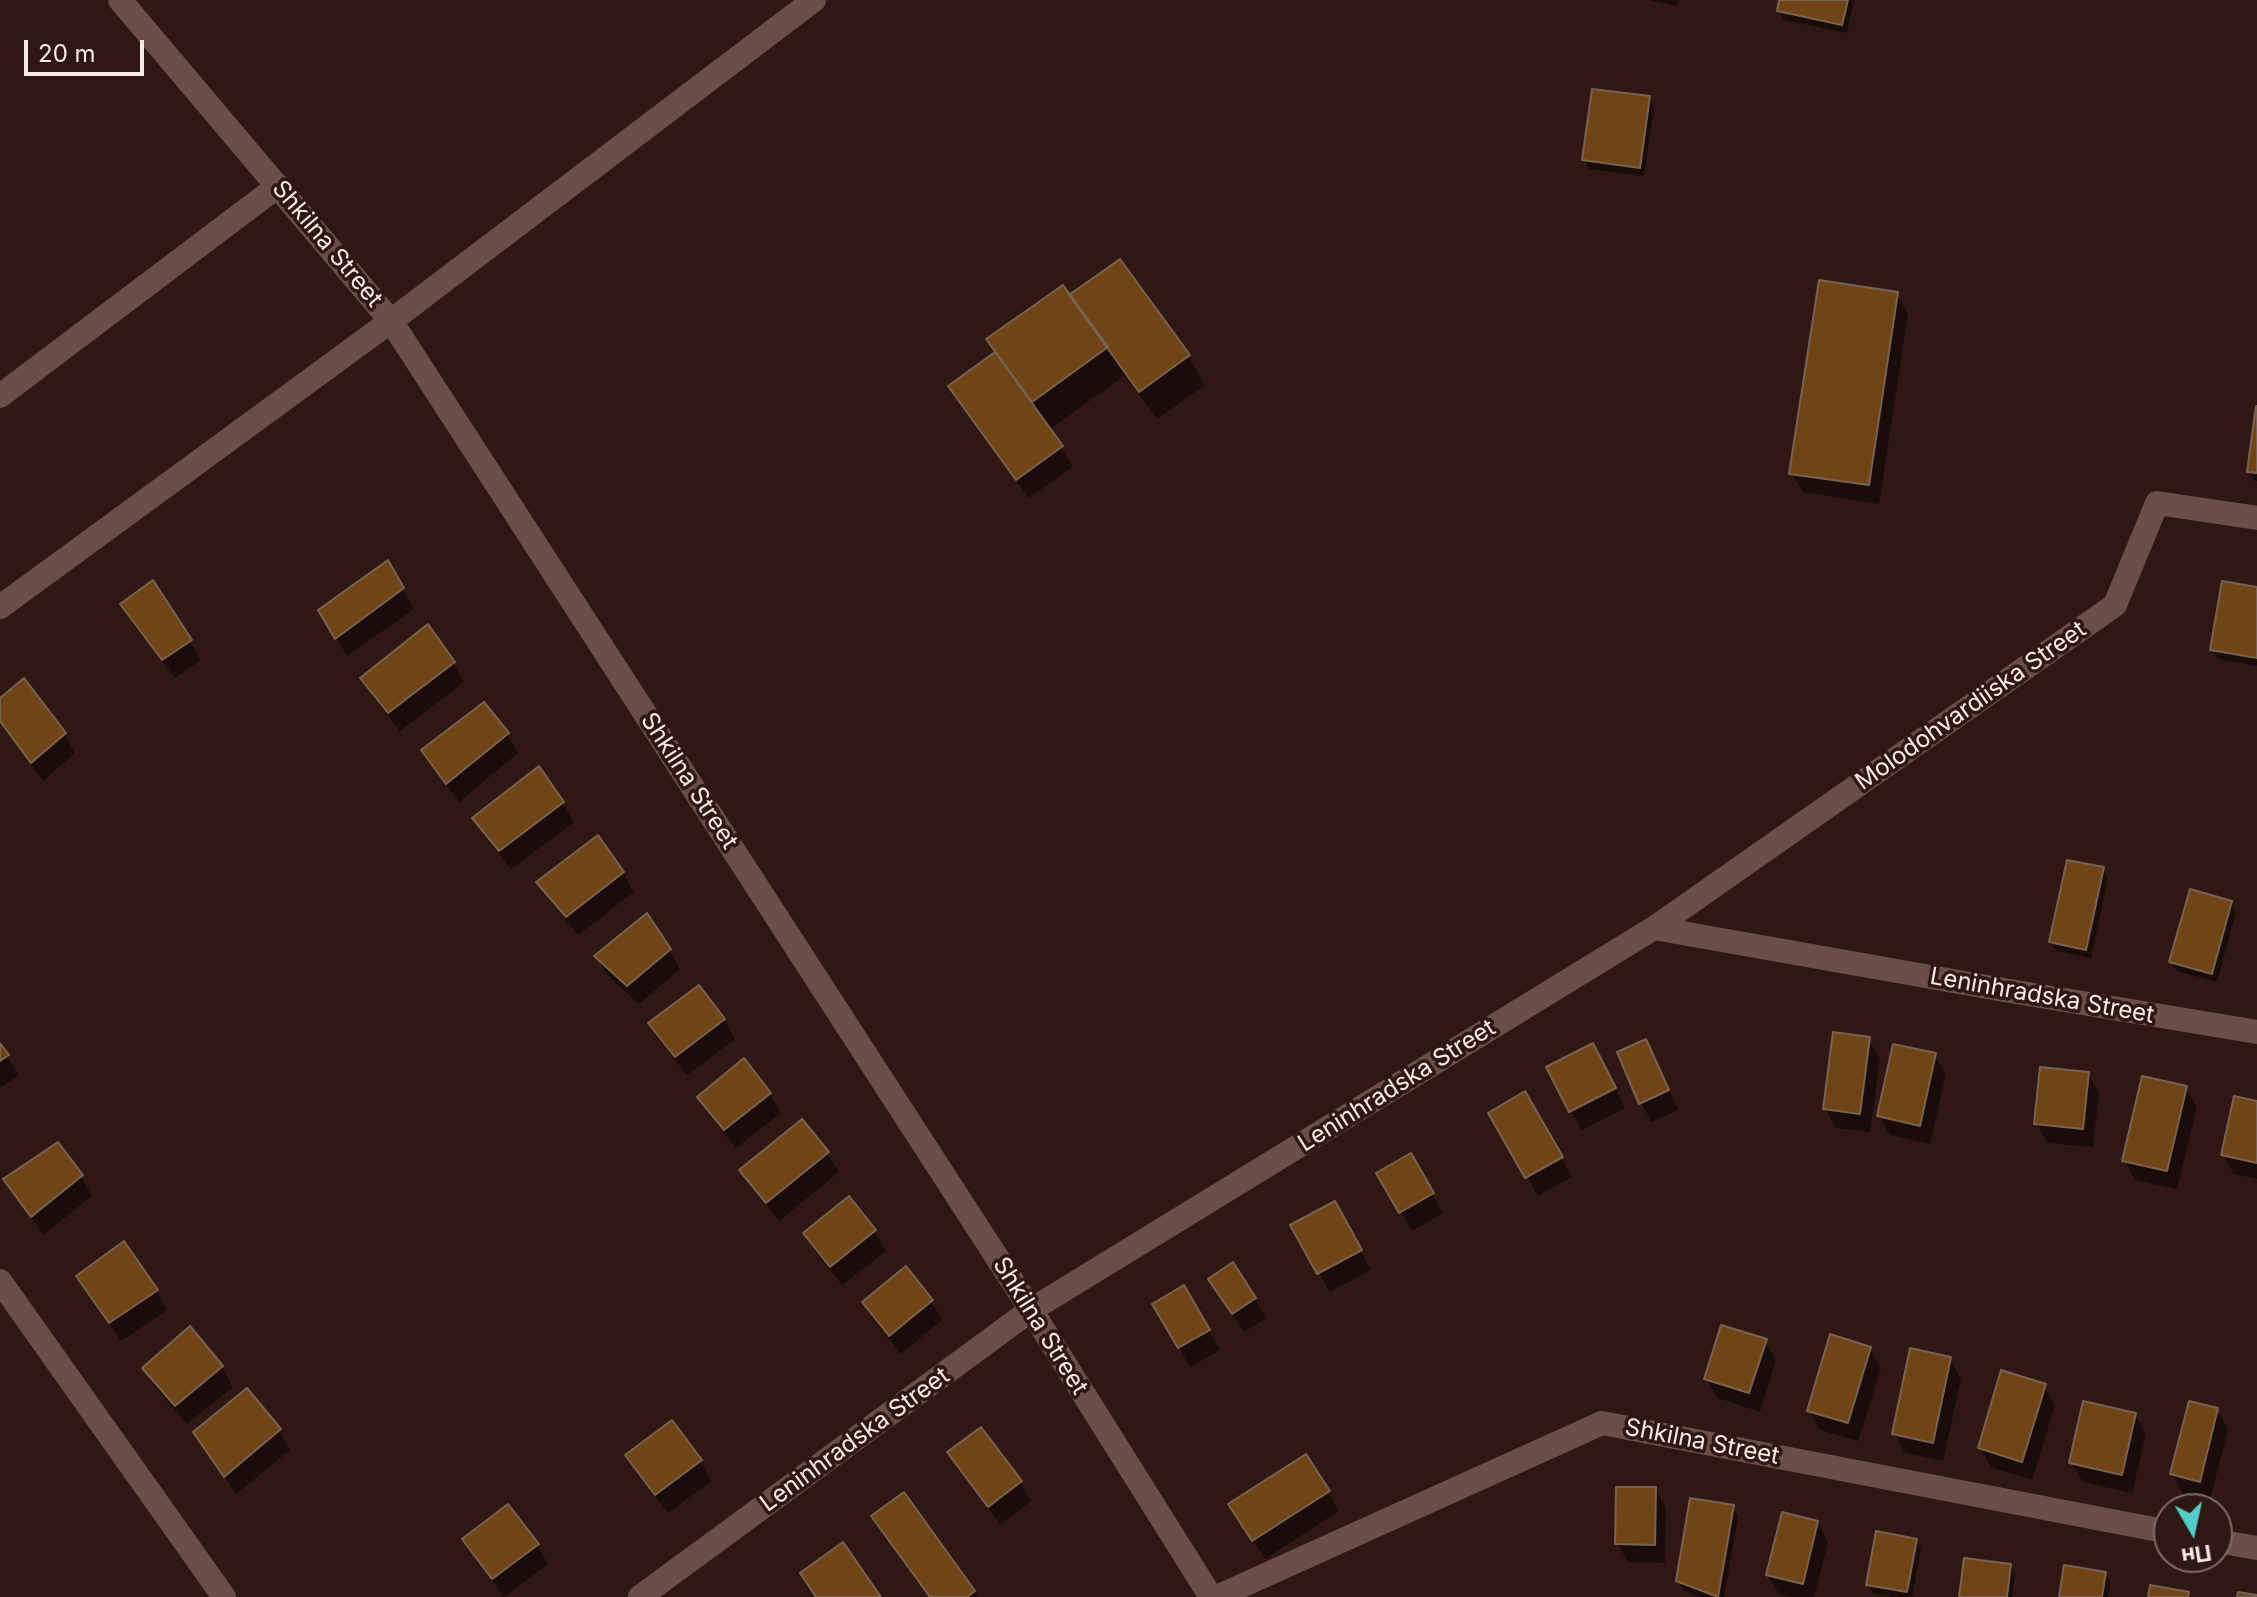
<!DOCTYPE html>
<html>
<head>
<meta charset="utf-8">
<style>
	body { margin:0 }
	#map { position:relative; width:2257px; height:1597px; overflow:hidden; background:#2f1713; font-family:Inter,sans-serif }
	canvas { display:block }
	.north { position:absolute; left:2153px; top:1493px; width:80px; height:80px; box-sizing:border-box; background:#2f1713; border:2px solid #806b67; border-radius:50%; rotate:171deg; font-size:22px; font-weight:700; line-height:32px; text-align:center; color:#f9e8e4 }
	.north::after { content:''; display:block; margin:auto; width:28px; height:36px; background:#54cdc6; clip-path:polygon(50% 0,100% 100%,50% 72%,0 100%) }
	.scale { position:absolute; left:24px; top:40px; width:120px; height:36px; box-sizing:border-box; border:4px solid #f9e8e4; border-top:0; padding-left:10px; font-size:24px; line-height:28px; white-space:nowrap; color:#f9e8e4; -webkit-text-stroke:6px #2f1713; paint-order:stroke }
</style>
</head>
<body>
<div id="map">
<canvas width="2257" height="1597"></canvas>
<div class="north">Пн</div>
<div class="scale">20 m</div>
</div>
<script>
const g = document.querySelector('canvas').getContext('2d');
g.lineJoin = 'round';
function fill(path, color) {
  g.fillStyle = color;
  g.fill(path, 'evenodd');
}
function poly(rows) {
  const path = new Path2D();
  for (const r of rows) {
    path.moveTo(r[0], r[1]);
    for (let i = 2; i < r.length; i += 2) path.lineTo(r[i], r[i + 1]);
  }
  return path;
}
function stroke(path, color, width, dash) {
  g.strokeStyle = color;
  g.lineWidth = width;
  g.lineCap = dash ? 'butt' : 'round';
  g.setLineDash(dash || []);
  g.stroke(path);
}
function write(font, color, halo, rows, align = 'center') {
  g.font = font + ' Inter,sans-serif';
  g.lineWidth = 7;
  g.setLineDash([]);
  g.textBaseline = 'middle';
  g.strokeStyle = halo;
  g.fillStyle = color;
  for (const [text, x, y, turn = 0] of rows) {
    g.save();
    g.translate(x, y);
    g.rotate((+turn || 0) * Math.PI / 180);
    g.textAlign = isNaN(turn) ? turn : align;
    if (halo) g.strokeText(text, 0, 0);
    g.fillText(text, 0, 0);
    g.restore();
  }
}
const shadow = poly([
	[1649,0,1678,0,1677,6],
	[1781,0,1854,0,1847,33,1784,20,1779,11],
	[1648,98,1654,107,1644,176,1589,169,1584,159],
	[1897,294,1908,314,1879,504,1803,492,1791,473],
	[1069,298,1188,356,1205,385,1157,419,1125,375,1049,430,1073,466,1029,498,961,405,950,386],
	[2257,412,2257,481,2254,481,2249,472],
	[387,563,414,609,347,656,320,610],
	[2257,589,2257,666,2218,659,2212,650],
	[122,604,190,641,201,660,175,678,133,624],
	[453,663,464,682,400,731,374,698,362,679],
	[0,701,64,734,75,753,43,781,0,720],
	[507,734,518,753,459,802,435,770,424,751],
	[562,803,574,822,511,869,485,837,474,818],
	[2103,869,2108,878,2091,958,2057,951,2051,942],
	[623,873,634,892,578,935,550,901,539,882],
	[2231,903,2236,912,2217,982,2177,971,2171,962],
	[669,950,680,969,639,1004,608,976,597,957],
	[698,988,724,1020,735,1039,687,1075,662,1043,651,1024],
	[1868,1039,1880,1059,1870,1132,1836,1128,1825,1108],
	[1645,1041,1657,1061,1678,1110,1652,1122,1641,1103],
	[0,1046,19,1075,0,1088],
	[1934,1055,1946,1074,1930,1144,1890,1135,1879,1116],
	[1603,1065,1625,1108,1582,1130,1571,1111],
	[2088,1074,2099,1093,2093,1147,2047,1143,2036,1123],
	[2185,1088,2197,1107,2177,1189,2135,1180,2124,1160],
	[770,1094,781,1113,736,1148,711,1117,700,1097],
	[1525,1094,1572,1177,1538,1196,1491,1113],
	[2257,1103,2257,1179,2234,1174,2223,1155],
	[827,1153,839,1172,779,1221,753,1189,742,1170],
	[1410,1156,1443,1213,1412,1231,1379,1174],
	[81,1176,92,1196,43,1235,6,1180],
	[848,1199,875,1232,886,1251,842,1285,816,1252,805,1233],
	[1334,1204,1371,1270,1330,1292,1319,1273],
	[78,1277,156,1291,167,1310,121,1341],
	[1184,1288,1220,1350,1190,1367,1154,1305],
	[1222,1299,1255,1299,1266,1318,1244,1332],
	[931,1301,942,1320,901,1354,875,1322,864,1303],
	[189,1328,222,1367,233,1387,187,1424,155,1387,144,1368],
	[1765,1341,1776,1360,1760,1412,1718,1398,1706,1379],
	[1869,1348,1881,1368,1858,1441,1820,1430,1809,1410],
	[1950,1359,1961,1379,1943,1461,1905,1453,1894,1433],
	[2044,1386,2055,1405,2032,1480,1991,1467,1980,1448],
	[2216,1409,2228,1429,2210,1500,2183,1494,2172,1474],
	[2135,1415,2146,1434,2132,1493,2083,1482,2071,1462],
	[672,1423,700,1461,711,1481,668,1513,639,1475,628,1455],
	[279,1430,290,1450,236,1494,196,1433],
	[950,1453,1020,1482,1031,1501,1001,1525,961,1472],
	[1655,1489,1666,1508,1665,1563,1628,1562,1617,1543],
	[1328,1492,1339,1511,1265,1559,1242,1523],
	[903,1494,974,1592,977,1597,929,1597,884,1536,873,1516],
	[1732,1507,1738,1516,1724,1597,1700,1597,1683,1590,1678,1581],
	[1817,1522,1828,1542,1814,1597,1792,1597,1779,1594,1768,1575],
	[464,1539,537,1545,548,1564,504,1597,476,1558],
	[1916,1541,1921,1550,1912,1597,1893,1597,1873,1593,1868,1584],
	[2010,1566,2015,1575,2012,1597,1961,1597],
	[2105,1573,2110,1583,2108,1597,2061,1597]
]);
const building = poly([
	[1779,0,1848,0,1842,25,1777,11,1779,0],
	[1592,89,1650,96,1640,168,1582,160,1592,89],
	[1120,259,1190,355,1139,392,1069,295,1120,259],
	[1819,280,1898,292,1869,485,1789,474,1819,280],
	[1063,285,1108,347,1032,402,986,339,1063,285],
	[995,352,1063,446,1016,480,948,386,995,352],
	[2256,406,2257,406,2257,473,2247,472,2256,406],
	[388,560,404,588,335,639,318,610,388,560],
	[153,580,192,640,162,660,120,604,153,580],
	[2222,581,2257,587,2257,658,2210,650,2222,581],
	[428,624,455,662,388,713,360,678,428,624],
	[24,678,66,733,31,763,0,721,0,698,24,678],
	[484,702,509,733,446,784,421,750,484,702],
	[539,766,564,802,499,851,472,818,539,766],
	[598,835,624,872,566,917,536,882,598,835],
	[2067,860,2104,867,2086,950,2049,942,2067,860],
	[2190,889,2232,901,2212,974,2169,962,2190,889],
	[647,913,671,949,627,986,594,956,647,913],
	[699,985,725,1019,675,1057,648,1023,699,985],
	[1833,1032,1870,1037,1860,1114,1823,1109,1833,1032],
	[1646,1039,1669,1090,1639,1104,1617,1052,1646,1039],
	[0,1043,9,1055,0,1061,0,1043],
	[1593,1043,1616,1088,1569,1112,1546,1067,1593,1043],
	[1893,1044,1936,1053,1920,1126,1877,1116,1893,1044],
	[744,1058,771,1093,724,1130,697,1097,744,1058],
	[2040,1067,2089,1072,2083,1129,2034,1124,2040,1067],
	[2142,1076,2187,1086,2167,1171,2122,1161,2142,1076],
	[1525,1091,1563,1157,1525,1178,1488,1113,1525,1091],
	[2234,1096,2257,1101,2257,1163,2221,1155,2234,1096],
	[802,1119,829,1152,766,1203,739,1170,802,1119],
	[58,1142,83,1175,31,1217,3,1179,58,1142],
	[1411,1153,1434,1193,1399,1213,1376,1173,1411,1153],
	[849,1196,876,1230,830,1267,803,1233,849,1196],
	[1335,1201,1362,1250,1317,1274,1290,1225,1335,1201],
	[124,1241,158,1290,109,1323,76,1276,124,1241],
	[1233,1262,1256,1298,1232,1314,1208,1279,1233,1262],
	[906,1266,933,1300,889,1336,862,1302,906,1266],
	[1184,1285,1210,1330,1178,1348,1152,1304,1184,1285],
	[1721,1325,1767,1339,1749,1393,1704,1379,1721,1325],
	[190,1326,223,1366,175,1406,142,1368,190,1326],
	[1830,1334,1871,1347,1848,1423,1807,1411,1830,1334],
	[1910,1348,1951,1357,1933,1443,1892,1434,1910,1348],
	[2001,1370,2046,1384,2022,1462,1978,1448,2001,1370],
	[247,1388,281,1429,224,1477,193,1432,247,1388],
	[2083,1401,2136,1413,2122,1475,2069,1463,2083,1401],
	[2189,1401,2218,1408,2200,1482,2170,1474,2189,1401],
	[672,1420,702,1460,655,1495,625,1455,672,1420],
	[981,1427,1022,1481,988,1507,947,1452,981,1427],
	[1306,1454,1330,1491,1252,1541,1228,1504,1306,1454],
	[1616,1487,1656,1487,1655,1545,1615,1544,1616,1487],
	[904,1492,975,1591,967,1597,930,1597,871,1516,904,1492],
	[1690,1498,1734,1505,1718,1597,1676,1581,1690,1498],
	[508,1504,539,1544,492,1579,462,1539,508,1504],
	[1782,1512,1818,1521,1803,1584,1766,1575,1782,1512],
	[1876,1531,1917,1539,1907,1592,1866,1585,1876,1531],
	[843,1542,881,1597,816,1597,800,1573,843,1542],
	[1964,1558,2011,1564,2007,1597,1959,1597,1964,1558],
	[2064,1565,2106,1572,2102,1597,2059,1597,2064,1565],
	[2150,1585,2189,1592,2188,1597,2148,1597,2150,1585],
	[2238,1592,2257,1595,2257,1597,2237,1597,2238,1592]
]);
const minor = poly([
	[120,0,391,321,1031,1310,1211,1597],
	[0,396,278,186],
	[0,607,391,321,814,0],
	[1654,928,2115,605,2157,503,2257,518],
	[0,1281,224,1597],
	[2217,1541,2257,1548],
	[640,1597,1031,1310,1654,928,2004,990,2257,1032],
	[1217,1597,1602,1423,2169,1532]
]);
const streetNames = [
	["Shkilna Street",327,244,50],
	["Molodohvardiiska Street",1971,706,-35],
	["Shkilna Street",689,781,57],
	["Leninhradska Street",2042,996,10],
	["Leninhradska Street",1397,1086,-32],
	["Shkilna Street",1040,1326,58],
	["Leninhradska Street",855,1440,-36],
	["Shkilna Street",1702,1442,11]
];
fill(shadow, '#0007');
fill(building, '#704417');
stroke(building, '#786350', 2);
stroke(minor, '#6b4e49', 24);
write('24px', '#f9e8e4', '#2f1713', streetNames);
</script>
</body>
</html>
